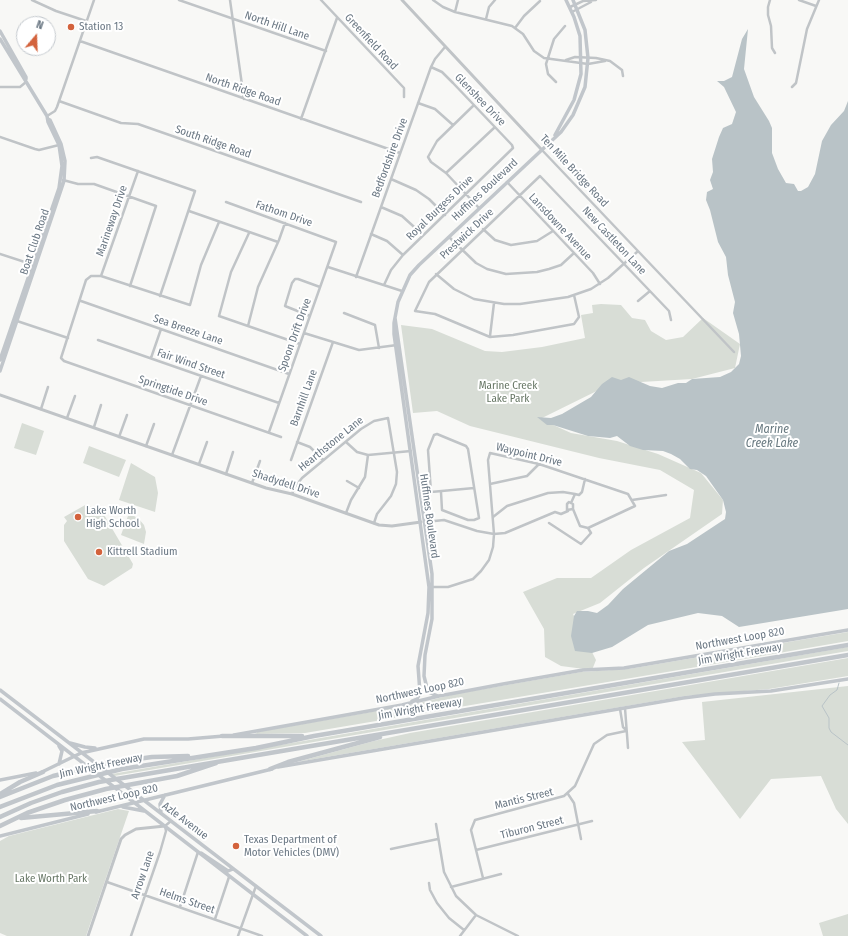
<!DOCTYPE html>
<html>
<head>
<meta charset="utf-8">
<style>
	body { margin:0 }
	#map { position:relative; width:848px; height:936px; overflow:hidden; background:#f8f8f6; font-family:"Fira Sans Condensed",sans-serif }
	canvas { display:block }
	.north { position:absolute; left:16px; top:16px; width:40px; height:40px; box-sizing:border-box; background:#fff; border:1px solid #c4c9ce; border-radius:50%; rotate:19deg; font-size:11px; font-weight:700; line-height:16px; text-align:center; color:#6b7884 }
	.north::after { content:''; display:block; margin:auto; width:14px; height:18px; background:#d3623c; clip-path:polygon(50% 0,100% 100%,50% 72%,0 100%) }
</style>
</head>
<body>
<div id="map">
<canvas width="848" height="936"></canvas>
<div class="north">N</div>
</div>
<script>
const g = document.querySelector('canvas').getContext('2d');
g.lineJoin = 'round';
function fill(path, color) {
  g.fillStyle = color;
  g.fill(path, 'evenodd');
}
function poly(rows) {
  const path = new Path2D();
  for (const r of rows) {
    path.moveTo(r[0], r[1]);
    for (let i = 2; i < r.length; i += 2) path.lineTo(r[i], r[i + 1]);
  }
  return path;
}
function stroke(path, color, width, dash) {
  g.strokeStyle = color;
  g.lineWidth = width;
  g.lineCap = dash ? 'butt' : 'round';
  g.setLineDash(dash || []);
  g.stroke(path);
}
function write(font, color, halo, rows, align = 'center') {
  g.font = font + ' "Fira Sans Condensed",sans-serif';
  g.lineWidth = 4;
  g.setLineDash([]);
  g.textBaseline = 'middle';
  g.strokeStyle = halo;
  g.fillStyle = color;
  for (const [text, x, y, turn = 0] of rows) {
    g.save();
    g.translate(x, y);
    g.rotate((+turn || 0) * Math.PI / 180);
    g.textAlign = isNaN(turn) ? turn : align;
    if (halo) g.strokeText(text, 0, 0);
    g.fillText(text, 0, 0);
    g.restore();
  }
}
const green = poly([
	[601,304,621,305,632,318,645,320,651,331,666,340,683,337,703,318,740,344,735,368,692,379,641,382,617,381,540,419,571,433,617,441,658,454,701,473,723,500,722,514,644,568,600,603,573,614,596,660,592,670,561,666,545,657,544,629,523,592,557,578,591,578,631,550,690,518,694,490,660,470,599,458,470,426,437,411,413,413,401,325,432,329,485,351,502,352,542,347,585,338,581,315,593,313,592,305],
	[22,423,44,431,36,455,14,448],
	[89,446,126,460,119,477,83,463],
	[131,463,155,477,158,493,155,512,119,500],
	[87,504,89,507,95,506,100,508,133,564,132,568,104,586,88,579,64,541,64,525,67,521,64,517],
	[129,513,139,519,144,525,146,532,144,544,121,535],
	[848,632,848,641,750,658,305,733,254,734,257,733,257,732,411,705,455,694,501,686,581,672,628,669],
	[848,647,848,651,114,776,112,774],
	[848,658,848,676,769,689,685,696,297,762,374,741,410,733],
	[848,686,848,824,836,809,821,776,771,779,740,819,682,742,705,740,702,702],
	[118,809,129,811,86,936,7,936,0,933,0,841,9,836],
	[848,914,848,936,823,936,819,923]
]);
const water = poly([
	[748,29,744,69,754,97,769,121,772,128,772,153,778,169,786,183,794,184,798,191,801,191,808,187,815,174,822,141,831,125,844,111,848,101,848,609,739,627,722,616,698,613,648,625,612,647,592,653,575,651,571,636,574,616,577,611,588,611,597,613,608,605,623,589,669,551,687,544,725,519,726,512,723,500,706,476,697,470,690,469,680,459,671,454,663,451,643,450,630,446,617,436,610,438,588,436,553,425,547,425,537,417,551,418,562,414,591,397,602,384,612,377,621,380,629,377,650,386,662,388,678,383,686,383,692,379,720,377,731,372,739,364,741,356,739,334,733,313,735,302,728,275,726,257,718,242,710,210,706,200,707,192,713,189,710,180,713,172,712,159,719,137,723,128,732,124,736,112,724,87,717,81,724,81,732,77,742,39]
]);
const stream = poly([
	[839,683,837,690,830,695,822,706,829,718,829,728,831,732,848,745]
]);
const minor = poly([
	[32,0,56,11,86,21],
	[179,0,326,51],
	[230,0,244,99],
	[321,0,404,88,404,97],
	[433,0,443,7,455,12,512,26,523,34,534,51,544,58,588,64,605,61],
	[770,0,768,7,768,15,771,26,772,48,775,53],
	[799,0,816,6],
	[570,7,583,1,596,0],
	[455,12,458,0],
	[572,12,591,2],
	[486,19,489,7,495,0],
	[515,28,524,16,540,1],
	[80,41,400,153],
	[566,60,575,57,596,58,610,61,622,70,623,76],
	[556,82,548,74,546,64,554,39,565,26],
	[0,87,20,87,26,82],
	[792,87,796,83,807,29,819,0],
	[59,101,121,123,138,124,361,202],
	[418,103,435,109,453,125],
	[474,105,437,141,428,157,431,162,446,173,479,208],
	[47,116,55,111,57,107,94,0],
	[301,119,337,18],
	[0,137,35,149,39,150,59,145],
	[541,149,734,352],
	[91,158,97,157,195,191,160,296],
	[446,173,495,127],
	[391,179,416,190,429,199,445,215],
	[63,180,78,184,94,184,156,206,130,286],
	[507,182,593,273,600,284],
	[226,202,336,242,269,432],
	[381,207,402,216,423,235],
	[189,211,278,242],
	[219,222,201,265,190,305,101,276,91,276,86,280,61,358,64,361,281,437],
	[483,229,495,240,511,245,537,241,553,231],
	[249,233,231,272,219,316,300,344],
	[371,234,387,241,403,255],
	[449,237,476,263,487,269,506,274,537,272,549,269,561,265,574,253],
	[0,254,34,265],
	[328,267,402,291],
	[436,274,454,289,474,299,504,304,520,304,568,297,591,289,608,278,637,252],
	[101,276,138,171],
	[356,277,431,67,435,59,445,47],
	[384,285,391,270,403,255,513,148,512,145,453,83,442,72,431,67],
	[574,295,579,317,574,324,513,335,490,337,435,314,415,311,429,282,540,176,669,311,671,320],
	[81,301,289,374],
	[638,301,650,291],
	[344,313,375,325,379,348],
	[310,316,285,306,292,283,295,279,298,279,320,287],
	[17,321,68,338],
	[248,326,258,287,279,240,285,223],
	[304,333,359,350,397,345],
	[490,336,494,303],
	[98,340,279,403],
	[151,358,161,329],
	[41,409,48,387],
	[67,418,75,396],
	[94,427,101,405],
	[119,437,127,415],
	[297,442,310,447,323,460],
	[346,442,357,452,368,455,411,451],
	[146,446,154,424],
	[172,455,201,376],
	[291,460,333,342],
	[199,464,207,442],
	[226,474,233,452],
	[347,481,359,488],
	[252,483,260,461],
	[490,484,527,476,539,464],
	[441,492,442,510,468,520,474,520,479,518,468,449,466,446,437,434,434,435,428,450,431,492,474,488],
	[292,494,295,487,302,478,361,429,374,421,388,418,397,472,396,484,391,496,377,514,374,523],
	[632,500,666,495],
	[571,503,575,494,579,495,582,492,585,479],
	[573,509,567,510,567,504,569,502,573,504,573,509,580,526,588,528],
	[346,513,351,500,365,477,368,455],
	[493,517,507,506,548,493,563,492,575,494],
	[425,522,444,520,477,531,494,534,505,533,555,512,561,514,568,511],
	[549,523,581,544,591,533,588,528],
	[433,587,448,587,473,579,481,571,489,560,493,547,494,534,488,460,490,453,539,464,628,494,635,506,588,528],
	[625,708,628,748],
	[620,709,623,727,626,730],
	[568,794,574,803,581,839],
	[436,824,444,872,456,896,476,915,518,936],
	[391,849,438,839],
	[476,850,592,821],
	[483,878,471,830,475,820,564,796,575,786,594,744,607,735,626,731],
	[107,882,262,936],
	[429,883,430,890,437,903,449,918,464,930],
	[451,887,501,874],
	[180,907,198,852],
	[215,919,229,877],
	[131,936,160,852,166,831,165,826,171,821],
	[238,936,256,886],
	[460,936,476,915]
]);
const tertiary = poly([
	[402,0,541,149],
	[0,395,266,488,292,494,379,525,392,526,421,522],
	[88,936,121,839,125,835,136,829,165,826]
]);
const secondary = poly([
	[0,31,26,77,26,79],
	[0,39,47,116,48,122,59,145,62,166,59,188,0,360],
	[555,135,574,100,581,74,580,36,574,17,566,0],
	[395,318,432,574,432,619,425,655,424,676,428,692,438,696],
	[0,371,64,181,65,161,61,144,50,120,48,119],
	[0,690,321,936],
	[0,699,307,936],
	[412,701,417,699,420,693,418,666,428,613,429,587,394,334,394,323,398,302,410,275,419,265,561,132,573,115,585,87,588,58,585,30,573,0],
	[234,735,402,705,439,696,503,684,583,670,624,668,848,630],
	[70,743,85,747,95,748],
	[59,764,62,751,59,746],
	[278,767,683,698,715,694,771,691,848,679],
	[42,772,81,753,144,739,188,739,224,736],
	[0,780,36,773],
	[123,807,144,811],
	[96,812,272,769],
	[161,813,160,804,165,795],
	[0,836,88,814],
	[201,853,228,871,233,869]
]);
const motorway = poly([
	[222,736,302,736],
	[270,769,288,762,380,737],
	[0,794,20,782,43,772],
	[0,797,53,776,108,763,152,757,188,756],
	[0,807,57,785,122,769,256,748,314,736,848,645],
	[0,817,31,803,62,792,99,782,848,655],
	[21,818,97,811],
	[0,826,27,813,65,800,106,789,177,776,216,763]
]);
const markers = [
	[71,27,4,"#d3623c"],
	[78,517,4,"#d3623c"],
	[99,552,4,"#d3623c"],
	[236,846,4,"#d3623c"]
];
const streetNames = [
	["North Hill Lane",277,26,19],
	["Greenfield Road",371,42,47],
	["North Ridge Road",243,90,19],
	["Glenshee Drive",480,100,46],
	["South Ridge Road",213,142,19],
	["Bedfordshire Drive",390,158,-70],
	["Ten Mile Bridge Road",574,171,47],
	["Huffines Boulevard",485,190,-43],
	["Royal Burgess Drive",440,208,-44],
	["Fathom Drive",284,214,19],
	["Marineway Drive",112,221,-71],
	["Lansdowne Avenue",560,227,47],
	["Prestwick Drive",467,234,-43],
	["New Castleton Lane",614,241,47],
	["Boat Club Road",35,242,-71],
	["Sea Breeze Lane",188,330,19],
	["Spoon Drift Drive",295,335,-70],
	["Fair Wind Street",191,364,19],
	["Springtide Drive",173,391,19],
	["Barnhill Lane",304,398,-70],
	["Hearthstone Lane",331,444,-39],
	["Waypoint Drive",529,455,14],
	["Shadydell Drive",286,484,18],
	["Huffines Boulevard",429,516,82],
	["Northwest Loop 820",740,639,-10],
	["Jim Wright Freeway",740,654,-10],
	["Northwest Loop 820",420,691,-12],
	["Jim Wright Freeway",420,709,-10],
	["Jim Wright Freeway",101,766,-12],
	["Northwest Loop 820",114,798,-13],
	["Mantis Street",524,799,-14],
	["Azle Avenue",185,821,37],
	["Tiburon Street",532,828,-14],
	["Arrow Lane",143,875,-71],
	["Helms Street",187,901,19]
];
const poiNames = [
	["Station 13",79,27],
	["Lake Worth",86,511],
	["High School",86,524],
	["Kittrell Stadium",107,552],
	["Texas Department of",244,840],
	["Motor Vehicles (DMV)",244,853]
];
const parkNames = [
	["Marine Creek",508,386],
	["Lake Park",508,399],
	["Lake Worth Park",51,879]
];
const waterNames = [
	["Marine",772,430],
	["Creek Lake",772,444]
];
fill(green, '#d8ddd6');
fill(water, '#b9c3c7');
stroke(stream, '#b9c3c7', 1);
stroke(minor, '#c0c4c7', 2.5);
stroke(tertiary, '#c0c4c7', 3);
stroke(secondary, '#c1c6cb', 3.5);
stroke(motorway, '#c1c6cb', 4.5);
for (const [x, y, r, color] of markers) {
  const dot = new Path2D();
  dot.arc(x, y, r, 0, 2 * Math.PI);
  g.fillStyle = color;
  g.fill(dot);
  stroke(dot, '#fff', 1.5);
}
write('11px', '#6b7884', '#fff', streetNames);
write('11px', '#6b7884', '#fff', poiNames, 'left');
write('11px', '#677765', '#fff', parkNames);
write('italic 12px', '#67787f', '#fff', waterNames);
</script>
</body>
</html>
